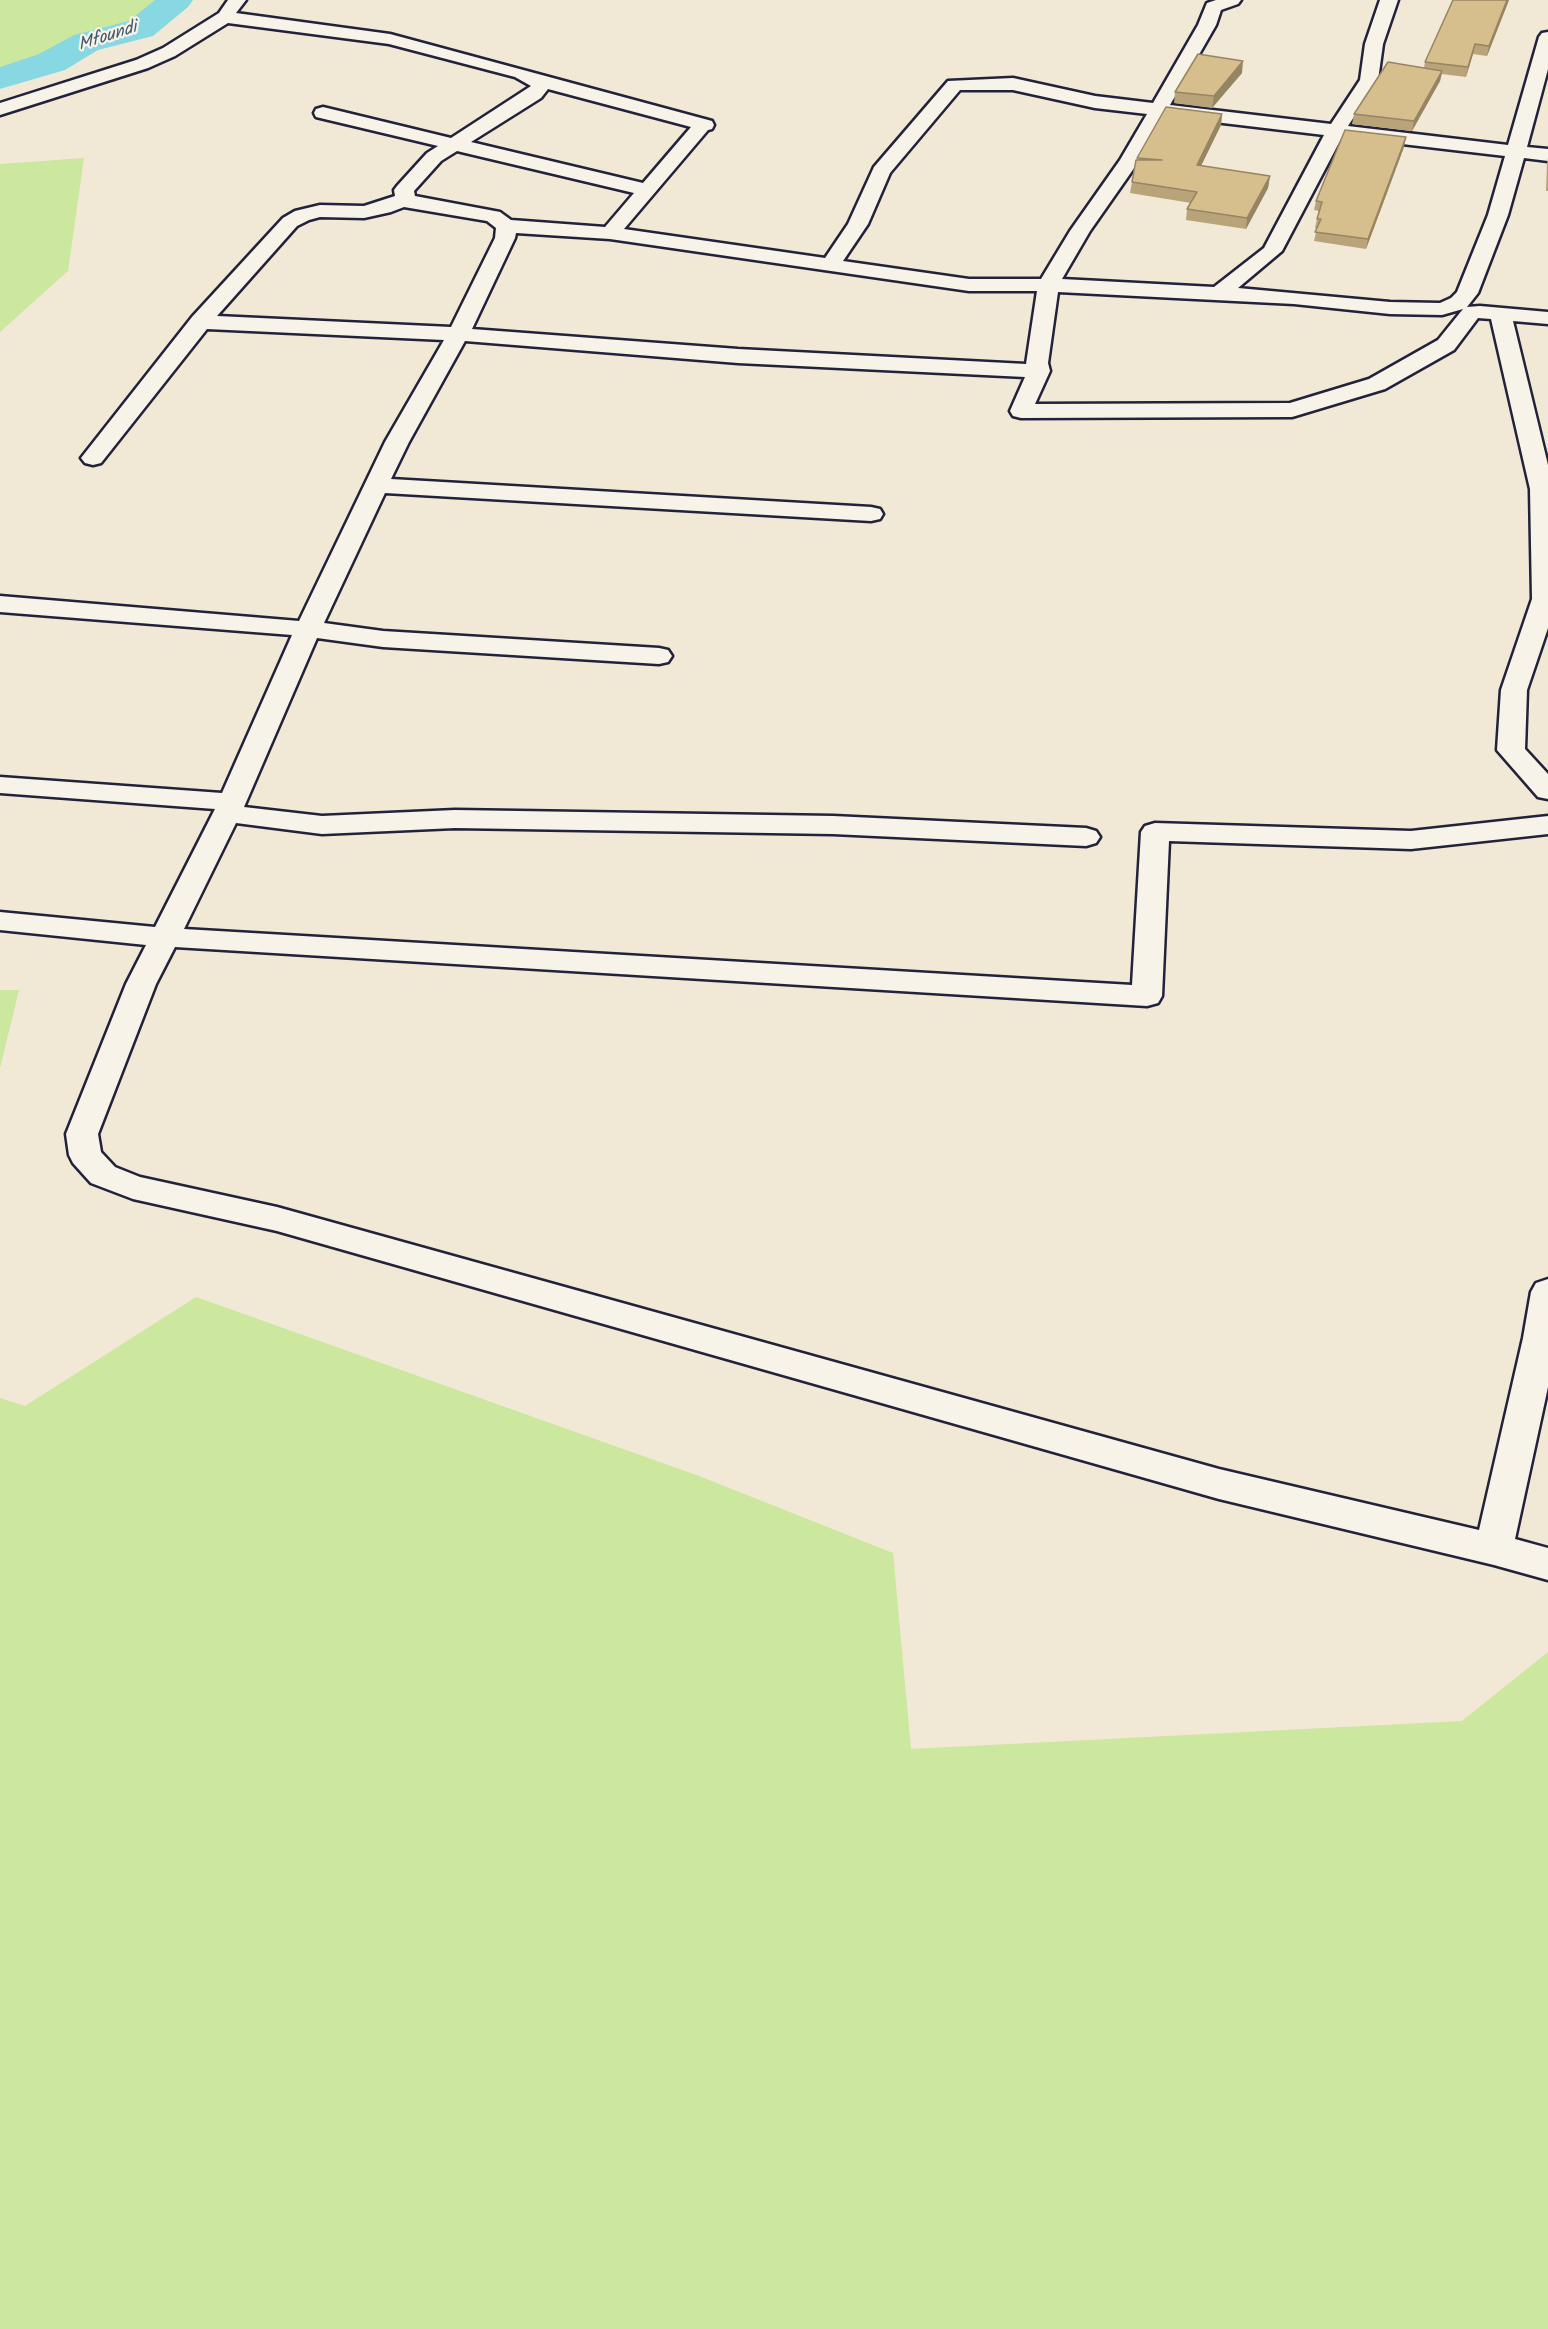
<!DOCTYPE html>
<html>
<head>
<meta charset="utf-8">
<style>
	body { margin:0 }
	canvas { display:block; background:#f1e8d6 }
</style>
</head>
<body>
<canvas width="1548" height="2329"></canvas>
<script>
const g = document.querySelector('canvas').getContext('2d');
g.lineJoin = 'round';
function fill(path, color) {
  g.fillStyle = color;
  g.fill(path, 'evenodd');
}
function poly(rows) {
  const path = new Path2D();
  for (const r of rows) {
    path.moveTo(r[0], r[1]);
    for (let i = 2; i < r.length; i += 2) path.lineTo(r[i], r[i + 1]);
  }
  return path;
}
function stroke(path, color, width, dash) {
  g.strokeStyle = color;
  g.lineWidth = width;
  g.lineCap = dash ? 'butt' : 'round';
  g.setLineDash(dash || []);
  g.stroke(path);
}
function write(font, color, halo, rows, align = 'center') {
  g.font = font + ' Kalam,sans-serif';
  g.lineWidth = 4.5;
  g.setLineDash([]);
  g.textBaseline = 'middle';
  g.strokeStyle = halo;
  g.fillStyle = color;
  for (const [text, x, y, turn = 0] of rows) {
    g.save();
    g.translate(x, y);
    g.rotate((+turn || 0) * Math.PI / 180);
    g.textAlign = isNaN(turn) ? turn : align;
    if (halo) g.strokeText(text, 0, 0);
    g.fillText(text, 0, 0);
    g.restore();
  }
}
const green = poly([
	[0,0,176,0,176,1,154,16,141,29,86,42,52,62,0,78],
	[84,158,68,271,0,332,0,164],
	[0,990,19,990,0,1068],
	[196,1297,699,1476,893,1553,911,1749,1462,1721,1548,1652,1548,2329,0,2329,0,1398,25,1406]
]);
const river = poly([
	[155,0,193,0,188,7,153,36,98,50,65,70,0,89,0,67,39,54,74,35,129,21,155,0]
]);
const minor = poly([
	[228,0,246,0,236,13,390,34,712,121,714,125,712,129,708,130,624,229,825,258,848,224,874,167,948,81,1013,78,1095,96,1153,103,1198,25,1207,3,1216,0,1241,0,1238,4,1221,10,1216,25,1170,105,1331,124,1360,80,1365,44,1380,0,1398,0,1383,44,1378,80,1348,126,1508,145,1539,37,1542,33,1548,32,1548,69,1527,147,1548,149,1548,161,1524,158,1508,215,1478,293,1467,307,1480,306,1548,312,1548,324,1513,321,1548,465,1548,628,1527,690,1525,749,1548,774,1548,799,1538,797,1497,750,1501,690,1532,599,1530,489,1491,319,1478,318,1454,350,1385,389,1292,417,1021,418,1013,416,1010,411,1025,377,738,363,465,341,409,442,391,479,871,507,880,509,883,514,880,519,871,521,385,493,324,623,383,631,659,648,668,650,672,656,668,662,659,664,383,647,317,638,244,807,322,816,455,810,833,816,1086,828,1096,831,1100,837,1096,843,1086,846,833,834,455,828,322,834,236,823,184,929,1132,985,1141,832,1145,826,1155,823,1411,831,1548,816,1548,834,1411,849,1169,841,1162,996,1158,1003,1147,1006,175,947,156,984,98,1134,101,1152,115,1167,140,1177,277,1207,1219,1469,1479,1530,1523,1338,1531,1292,1536,1283,1548,1279,1548,1387,1515,1539,1548,1548,1548,1580,1494,1565,1219,1499,277,1231,133,1199,91,1183,73,1163,69,1155,66,1134,126,984,146,945,0,930,0,912,155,927,215,809,0,793,0,777,222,793,292,635,0,612,0,596,299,621,385,442,444,340,207,329,101,463,93,465,85,463,81,458,192,317,283,218,295,211,320,205,364,206,395,196,394,190,397,186,427,153,438,146,316,117,314,113,316,109,323,107,451,138,531,86,515,77,389,44,228,23,175,56,148,68,0,115,0,103,136,60,163,48,219,13,228,0],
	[548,89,691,127,643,183,471,142,541,98,548,89],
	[960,90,1013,90,1095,108,1147,114,1120,160,1070,231,1041,279,969,279,843,261,868,224,890,173,960,90],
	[1164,116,1324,135,1264,248,1214,287,1062,279,1090,231,1139,161,1164,116],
	[1342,137,1505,156,1488,215,1457,292,1451,298,1440,303,1390,302,1238,288,1282,251,1342,137],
	[457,151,634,193,605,227,511,220,500,212,415,196,414,191,441,161,457,151],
	[404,207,487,221,496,228,495,238,451,327,217,316,297,226,309,220,320,217,364,218,391,212,404,207],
	[516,233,610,239,969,291,1037,291,1026,364,738,349,472,329,515,238,516,233],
	[1058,292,1294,304,1390,314,1442,315,1463,309,1438,340,1369,379,1290,403,1035,404,1050,371,1048,363,1058,292]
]);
const wall = poly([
	[1509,0,1487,56,1473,54,1466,77,1442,74,1440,81,1412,131,1352,124,1354,114,1424,68,1425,62],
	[1242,73,1212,108,1174,103,1175,92],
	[1222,114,1221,125,1201,166,1270,176,1268,188,1246,229,1186,220,1187,209,1191,203,1130,193,1132,182,1137,158],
	[1404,147,1366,249,1314,241,1317,228,1315,228,1317,219,1319,211,1314,210,1316,201],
	[1548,158,1548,191,1546,191,1547,163]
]);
const shadedWall = poly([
	[1507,0,1509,0,1487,56,1489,46],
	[1475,44,1473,54,1466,77,1468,67],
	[1243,61,1242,73,1212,108,1214,96],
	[1442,71,1440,81,1412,131,1414,121],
	[1222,114,1221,125,1196,176,1197,165],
	[1406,137,1404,147,1366,249,1368,239],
	[1270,176,1268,188,1246,229,1247,218]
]);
const building = poly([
	[1453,0,1507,0,1489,46,1475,44,1468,67,1425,62,1453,0],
	[1198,54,1243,61,1214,96,1175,92,1198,54],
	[1388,62,1442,71,1414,121,1354,114,1388,62],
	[1166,107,1222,114,1197,165,1270,176,1247,218,1187,209,1197,192,1132,182,1136,160,1162,160,1137,158,1166,107],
	[1345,130,1406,137,1368,239,1315,232,1321,219,1317,219,1322,202,1316,201,1345,130]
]);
const farWaternames = [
	["Mfoundi",108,38,-18]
];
fill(green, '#cce79e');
fill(river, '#88d8e4');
stroke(minor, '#22223b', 5);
fill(minor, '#f7f3e8');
fill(wall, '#b9a379');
fill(shadedWall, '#968563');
fill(building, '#d7be8d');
stroke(building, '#968563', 1.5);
write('italic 18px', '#41596e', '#f7f3e8', farWaternames);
</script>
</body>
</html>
